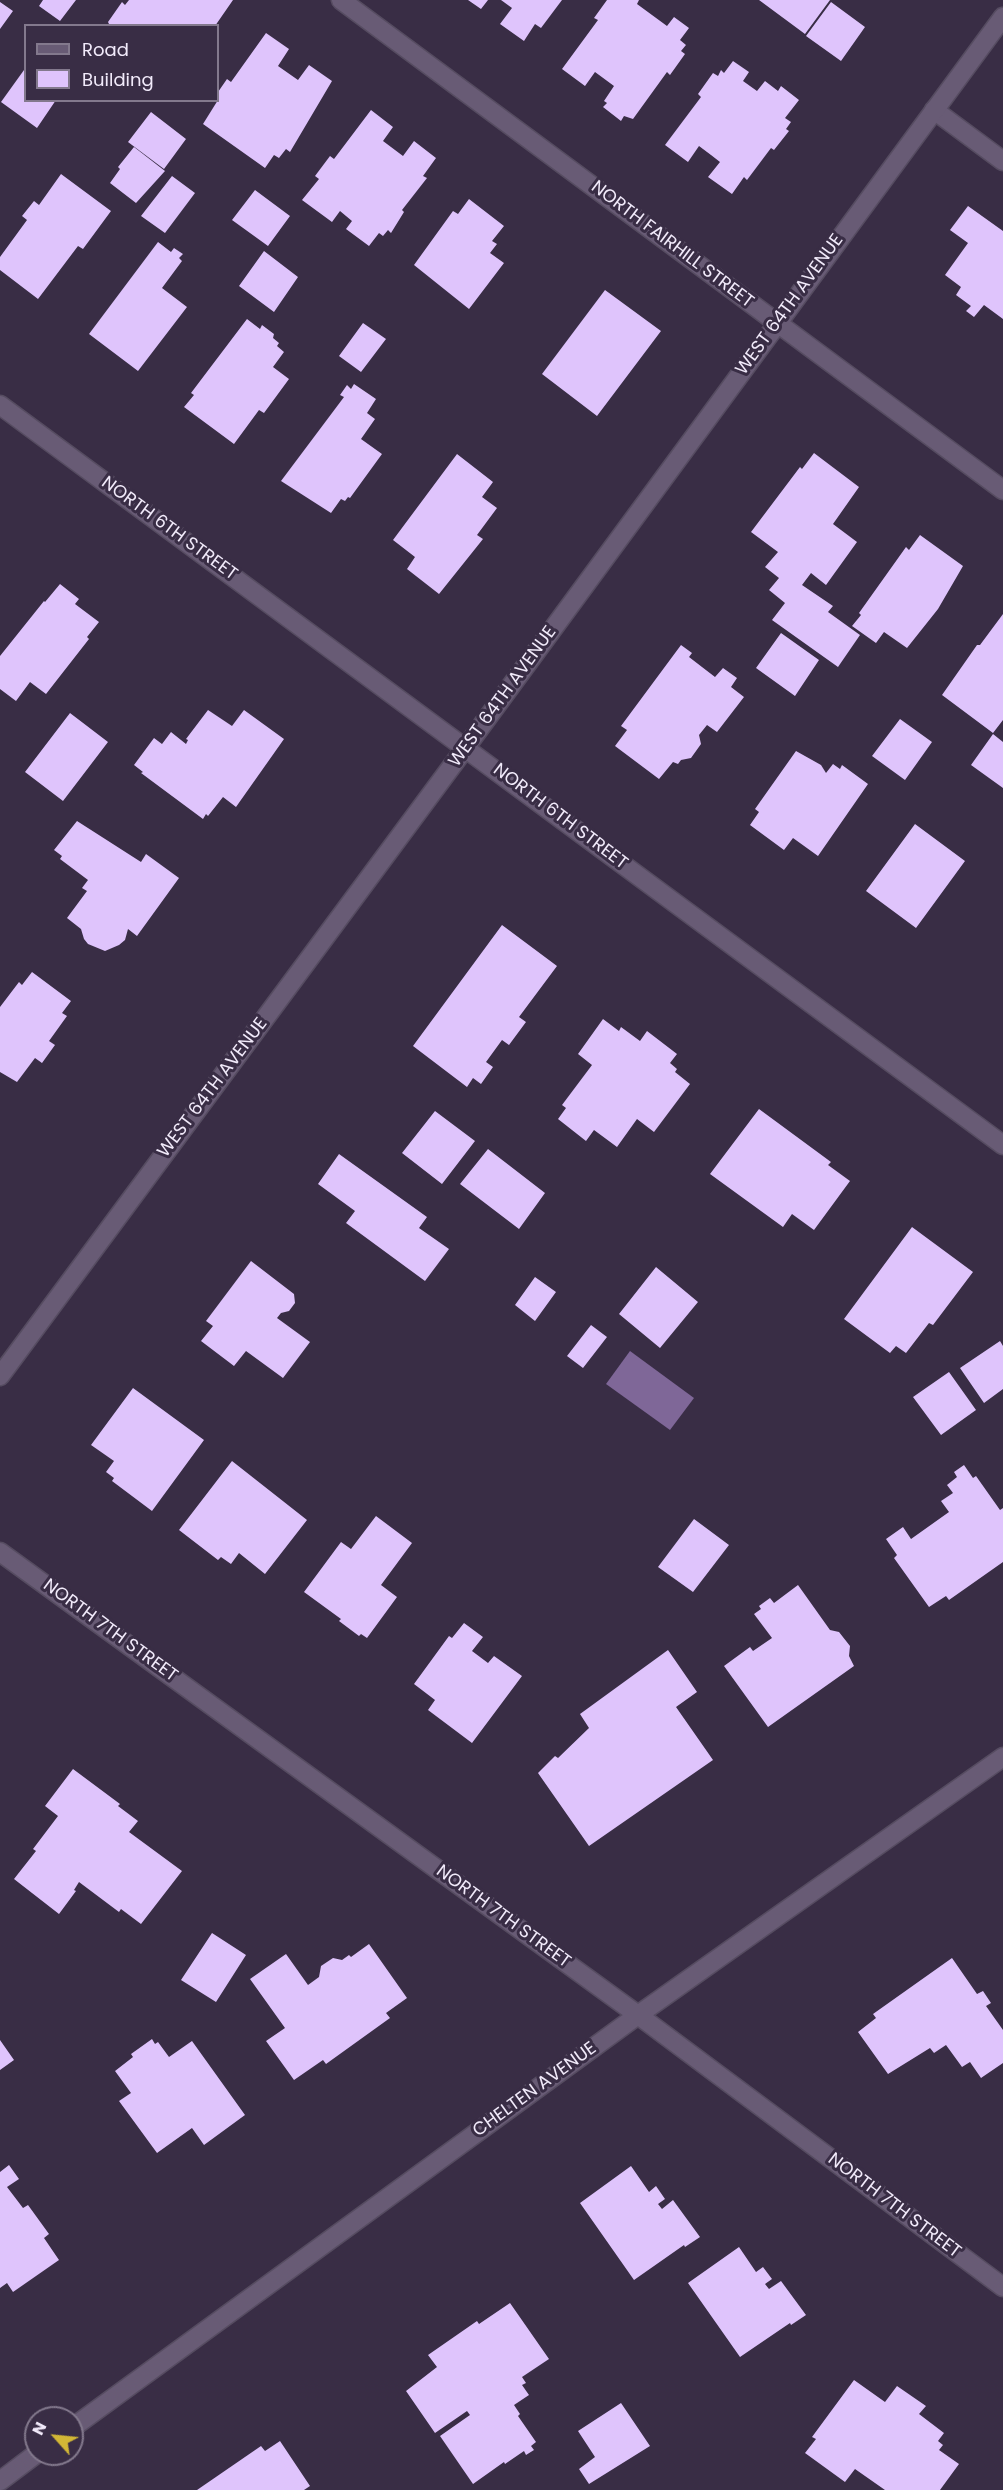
<!DOCTYPE html>
<html>
<head>
<meta charset="utf-8">
<style>
	body { margin:0 }
	#map { position:relative; width:1003px; height:2490px; overflow:hidden; background:#392d45; font-family:Poppins,sans-serif }
	canvas { display:block }
	.legend { position:absolute; left:24px; top:24px; width:195px; height:78px; box-sizing:border-box; background:#392d45; border:2px solid #83798d; margin:0; padding:8px 10px; list-style:none; font-size:18px; color:#f1eafa }
	.legend li { display:flex; align-items:center; gap:12px; height:30px }
	.legend b { width:30px; border:2px solid #83798d }
	.north { position:absolute; left:24px; top:2406px; width:60px; height:60px; box-sizing:border-box; background:#392d45; border:2px solid #83798d; border-radius:50%; rotate:297deg; font-size:16px; font-weight:700; line-height:24px; text-align:center; color:#f1eafa }
	.north::after { content:''; display:block; margin:auto; width:21px; height:27px; background:#d2b736; clip-path:polygon(50% 0,100% 100%,50% 72%,0 100%) }
</style>
</head>
<body>
<div id="map">
<canvas width="1003" height="2490"></canvas>
<ul class="legend">
<li><b style="height:8px;background:#685b75"></b>Road</li>
<li><b style="height:16px;background:#dfc4fc"></b>Building</li>
</ul>
<div class="north">N</div>
</div>
<script>
const g = document.querySelector('canvas').getContext('2d');
g.lineJoin = 'round';
function fill(path, color) {
  g.fillStyle = color;
  g.fill(path, 'evenodd');
}
function poly(rows) {
  const path = new Path2D();
  for (const r of rows) {
    path.moveTo(r[0], r[1]);
    for (let i = 2; i < r.length; i += 2) path.lineTo(r[i], r[i + 1]);
  }
  return path;
}
function stroke(path, color, width, dash) {
  g.strokeStyle = color;
  g.lineWidth = width;
  g.lineCap = dash ? 'butt' : 'round';
  g.setLineDash(dash || []);
  g.stroke(path);
}
function write(font, color, halo, rows, align = 'center') {
  g.font = font + ' Poppins,sans-serif';
  g.lineWidth = 6;
  g.setLineDash([]);
  g.textBaseline = 'middle';
  g.strokeStyle = halo;
  g.fillStyle = color;
  for (const [text, x, y, turn = 0] of rows) {
    g.save();
    g.translate(x, y);
    g.rotate((+turn || 0) * Math.PI / 180);
    g.textAlign = isNaN(turn) ? turn : align;
    if (halo) g.strokeText(text, 0, 0);
    g.fillText(text, 0, 0);
    g.restore();
  }
}
const water = poly([
	[630,1351,694,1398,670,1430,606,1384]
]);
const building = poly([
	[43,0,76,0,60,21,39,6],
	[129,0,233,0,215,26,110,26,108,22,122,2,125,5],
	[468,0,488,0,481,9],
	[501,0,562,0,541,28,535,24,524,41,500,24,512,8],
	[607,0,639,0,637,4,667,26,674,17,689,28,680,40,686,45,681,51,685,54,670,75,667,72,633,119,624,116,621,121,603,107,607,103,604,101,614,86,595,72,585,86,562,69,598,20,594,18],
	[759,0,830,0,805,34],
	[0,2,13,11,0,29],
	[831,2,865,27,841,61,806,36],
	[266,33,289,49,278,66,298,80,309,65,332,81,290,152,286,149,279,158,274,155,265,168,203,124,218,100,218,92,227,79,231,82],
	[733,61,749,72,743,81,757,91,765,81,778,91,781,86,799,100,785,118,791,122,786,129,789,131,774,150,771,148,747,180,744,177,732,194,708,177,720,162,711,155,699,146,688,162,665,145,701,97,698,94,713,73,718,76,721,70,724,73],
	[24,70,26,100,56,100,37,128,1,102],
	[371,110,393,127,383,141,403,156,414,141,436,158,423,176,427,178,402,210,404,212,391,233,388,230,383,236,379,233,369,246,346,229,352,221,340,211,332,222,302,200,319,179,315,176,330,156,334,159],
	[151,112,186,139,164,169,128,142],
	[134,147,165,171,136,203,110,183,120,169,118,167],
	[61,174,111,211,83,249,78,246,38,299,0,270,0,257,27,220,22,216,34,201,39,205],
	[172,176,195,193,165,233,141,216],
	[255,190,290,216,268,246,232,220],
	[469,199,504,226,492,241,497,244,490,253,504,263,469,309,414,265,453,211,458,214],
	[968,206,1003,231,1003,319,984,305,974,317,966,311,971,306,956,295,961,287,945,275,968,243,950,230],
	[158,242,171,252,174,248,183,254,179,258,182,261,162,288,187,307,138,371,89,334],
	[264,251,298,277,274,312,239,286],
	[605,290,661,331,597,416,542,374],
	[247,319,260,329,262,325,274,334,273,338,279,343,277,346,284,352,273,367,289,379,264,413,259,410,234,444,184,407,194,395,191,393],
	[363,323,386,339,361,372,339,356],
	[354,384,376,399,367,413,375,419,361,439,382,454,350,498,348,497,345,501,341,499,331,513,281,481,344,397,340,395,347,385,351,389],
	[814,453,859,487,833,524,857,542,826,585,811,573,802,585,833,606,828,612,860,635,838,667,772,620,785,603,769,590,779,578,765,567,778,552,751,532,800,467,802,469],
	[457,454,493,482,482,497,497,508,477,535,483,539,439,594,407,569,415,557,393,540],
	[920,535,963,566,938,609,907,648,884,632,876,643,852,626,861,615,859,613,906,547,909,550],
	[60,584,79,599,75,604,99,622,87,637,89,639,46,694,30,682,16,701,0,689,0,656,44,601,45,602],
	[1003,614,1003,720,993,733,942,695,977,645,980,645],
	[781,633,819,660,795,696,756,668],
	[681,645,692,653,689,657,715,677,723,668,737,678,731,687,744,697,717,732,707,725,699,735,701,744,691,758,681,760,678,764,673,762,659,779,615,746,627,730,621,726],
	[208,710,232,726,244,710,284,739,236,807,223,797,208,816,206,814,203,819,141,773,143,772,134,765,154,738,162,744,171,732,186,744,188,740,186,739],
	[70,713,108,742,63,801,25,772],
	[900,719,932,742,905,780,872,756],
	[993,734,1003,742,1003,788,971,765],
	[796,751,821,765,826,773,833,764,840,769,842,765,868,784,818,856,793,838,784,850,750,825,759,812,755,809],
	[77,821,141,862,146,854,179,878,137,936,128,929,125,940,119,945,105,951,88,944,84,939,81,929,67,918,87,891,82,888,88,880,60,859,62,856,54,850],
	[915,824,965,861,916,928,866,891],
	[502,925,557,966,519,1017,526,1022,509,1045,502,1040,486,1062,493,1067,481,1084,473,1078,467,1087,413,1046],
	[32,972,71,1001,62,1013,67,1016,49,1041,55,1045,42,1063,35,1058,17,1082,0,1072,0,1007,19,982,22,985],
	[603,1019,619,1031,621,1027,640,1041,647,1031,677,1054,670,1063,677,1069,675,1072,690,1084,654,1132,637,1119,617,1147,594,1130,586,1141,558,1119,566,1108,562,1105,592,1065,578,1054],
	[759,1109,831,1162,828,1165,850,1181,814,1230,792,1214,783,1227,710,1174],
	[435,1111,475,1141,442,1184,402,1153],
	[488,1149,545,1193,519,1229,460,1184],
	[339,1154,427,1217,419,1228,449,1249,425,1281,346,1223,355,1211,318,1184],
	[912,1227,973,1272,933,1325,929,1323,906,1353,896,1346,890,1353,844,1319],
	[251,1261,294,1294,295,1303,289,1311,281,1313,277,1318,310,1342,283,1378,246,1351,234,1366,201,1341,213,1326,206,1321],
	[656,1267,698,1302,660,1348,619,1314],
	[535,1277,556,1292,535,1321,515,1305],
	[591,1325,607,1337,583,1368,567,1356],
	[1000,1341,1003,1346,1003,1389,984,1403,960,1368],
	[949,1372,976,1410,941,1435,913,1397],
	[133,1388,204,1440,152,1511,112,1481,114,1478,106,1472,114,1461,91,1445],
	[232,1461,307,1520,265,1574,239,1553,231,1564,221,1557,218,1560,179,1530],
	[964,1465,973,1478,976,1476,1000,1510,1003,1508,1003,1562,949,1600,946,1596,929,1607,894,1558,897,1555,886,1539,903,1527,911,1539,949,1512,941,1501,953,1493,947,1485,957,1477,954,1472],
	[376,1516,412,1543,381,1585,397,1597,367,1638,361,1634,359,1636,339,1621,341,1619,304,1592,341,1542,351,1549],
	[694,1519,729,1545,693,1592,658,1567],
	[798,1585,830,1630,839,1632,850,1646,849,1656,854,1666,768,1727,724,1666,750,1647,753,1651,772,1638,754,1614,761,1609,759,1606,770,1598,774,1603],
	[464,1623,483,1637,472,1651,488,1663,494,1656,522,1676,472,1743,428,1710,435,1700,414,1684,449,1636,452,1638],
	[668,1650,697,1692,676,1707,713,1760,589,1846,538,1773,555,1756,558,1758,589,1728,580,1714],
	[73,1769,120,1804,118,1806,138,1821,129,1832,182,1871,141,1924,121,1909,119,1912,79,1882,74,1890,76,1891,59,1914,14,1879,36,1851,33,1849,58,1816,45,1806],
	[212,1933,246,1955,216,2002,181,1980],
	[369,1944,407,1998,386,2013,390,2018,326,2064,323,2060,294,2080,266,2041,285,2028,250,1979,286,1954,308,1985,319,1977,321,1966,333,1958,342,1960,349,1955,351,1957],
	[952,1958,977,1994,983,1991,991,2003,986,2006,1003,2030,1003,2063,981,2078,970,2062,962,2067,946,2045,934,2053,930,2048,888,2074,858,2032,876,2018,873,2014],
	[152,2039,155,2044,158,2042,169,2057,192,2041,245,2115,204,2145,192,2128,157,2153,119,2101,131,2093,115,2071,133,2057,131,2054],
	[0,2040,14,2060,0,2070],
	[9,2165,19,2179,7,2187,23,2208,28,2205,49,2234,44,2238,59,2260,13,2292,7,2283,0,2288,0,2172],
	[631,2166,649,2192,656,2186,665,2199,658,2204,662,2209,673,2200,700,2237,685,2247,684,2245,634,2280,580,2203],
	[739,2247,756,2272,763,2267,772,2279,765,2284,769,2289,781,2281,806,2315,791,2325,790,2323,740,2357,688,2283],
	[510,2303,549,2359,522,2377,526,2383,522,2385,529,2395,514,2405,520,2414,518,2416,536,2442,531,2446,534,2450,526,2455,524,2451,505,2464,504,2462,473,2484,440,2436,470,2415,467,2411,435,2433,406,2391,437,2367,428,2355,477,2321,479,2324],
	[854,2380,885,2402,897,2386,926,2406,919,2414,944,2433,938,2441,943,2445,939,2450,959,2464,940,2490,885,2490,855,2469,845,2482,805,2453,816,2439,812,2437],
	[621,2403,650,2446,589,2484,579,2469,595,2457,578,2431],
	[280,2441,310,2486,304,2490,197,2490,261,2446,265,2451]
]);
const lane = poly([
	[934,110,1003,161]
]);
const street = poly([
	[341,0,1003,490],
	[0,405,1003,1145],
	[0,1376,466,747,1003,17],
	[0,1552,638,2015,1003,2287],
	[72,2428,638,2015,1003,1757],
	[0,2481,36,2454]
]);
const streetNames = [
	["NORTH FAIRHILL STREET",672,245,37],
	["WEST 64TH AVENUE",790,305,-54],
	["NORTH 6TH STREET",169,529,36],
	["WEST 64TH AVENUE",503,697,-54],
	["NORTH 6TH STREET",560,817,37],
	["WEST 64TH AVENUE",213,1088,-53],
	["NORTH 7TH STREET",110,1631,36],
	["NORTH 7TH STREET",503,1917,36],
	["CHELTEN AVENUE",535,2090,-36],
	["NORTH 7TH STREET",894,2206,37]
];
fill(water, '#7f6798');
fill(building, '#dfc4fc');
stroke(lane, '#564c61', 21);
stroke(street, '#564c61', 21);
stroke(lane, '#685b75', 18);
stroke(street, '#685b75', 18);
write('18px', '#f1eafa', '#392d45', streetNames);
</script>
</body>
</html>
